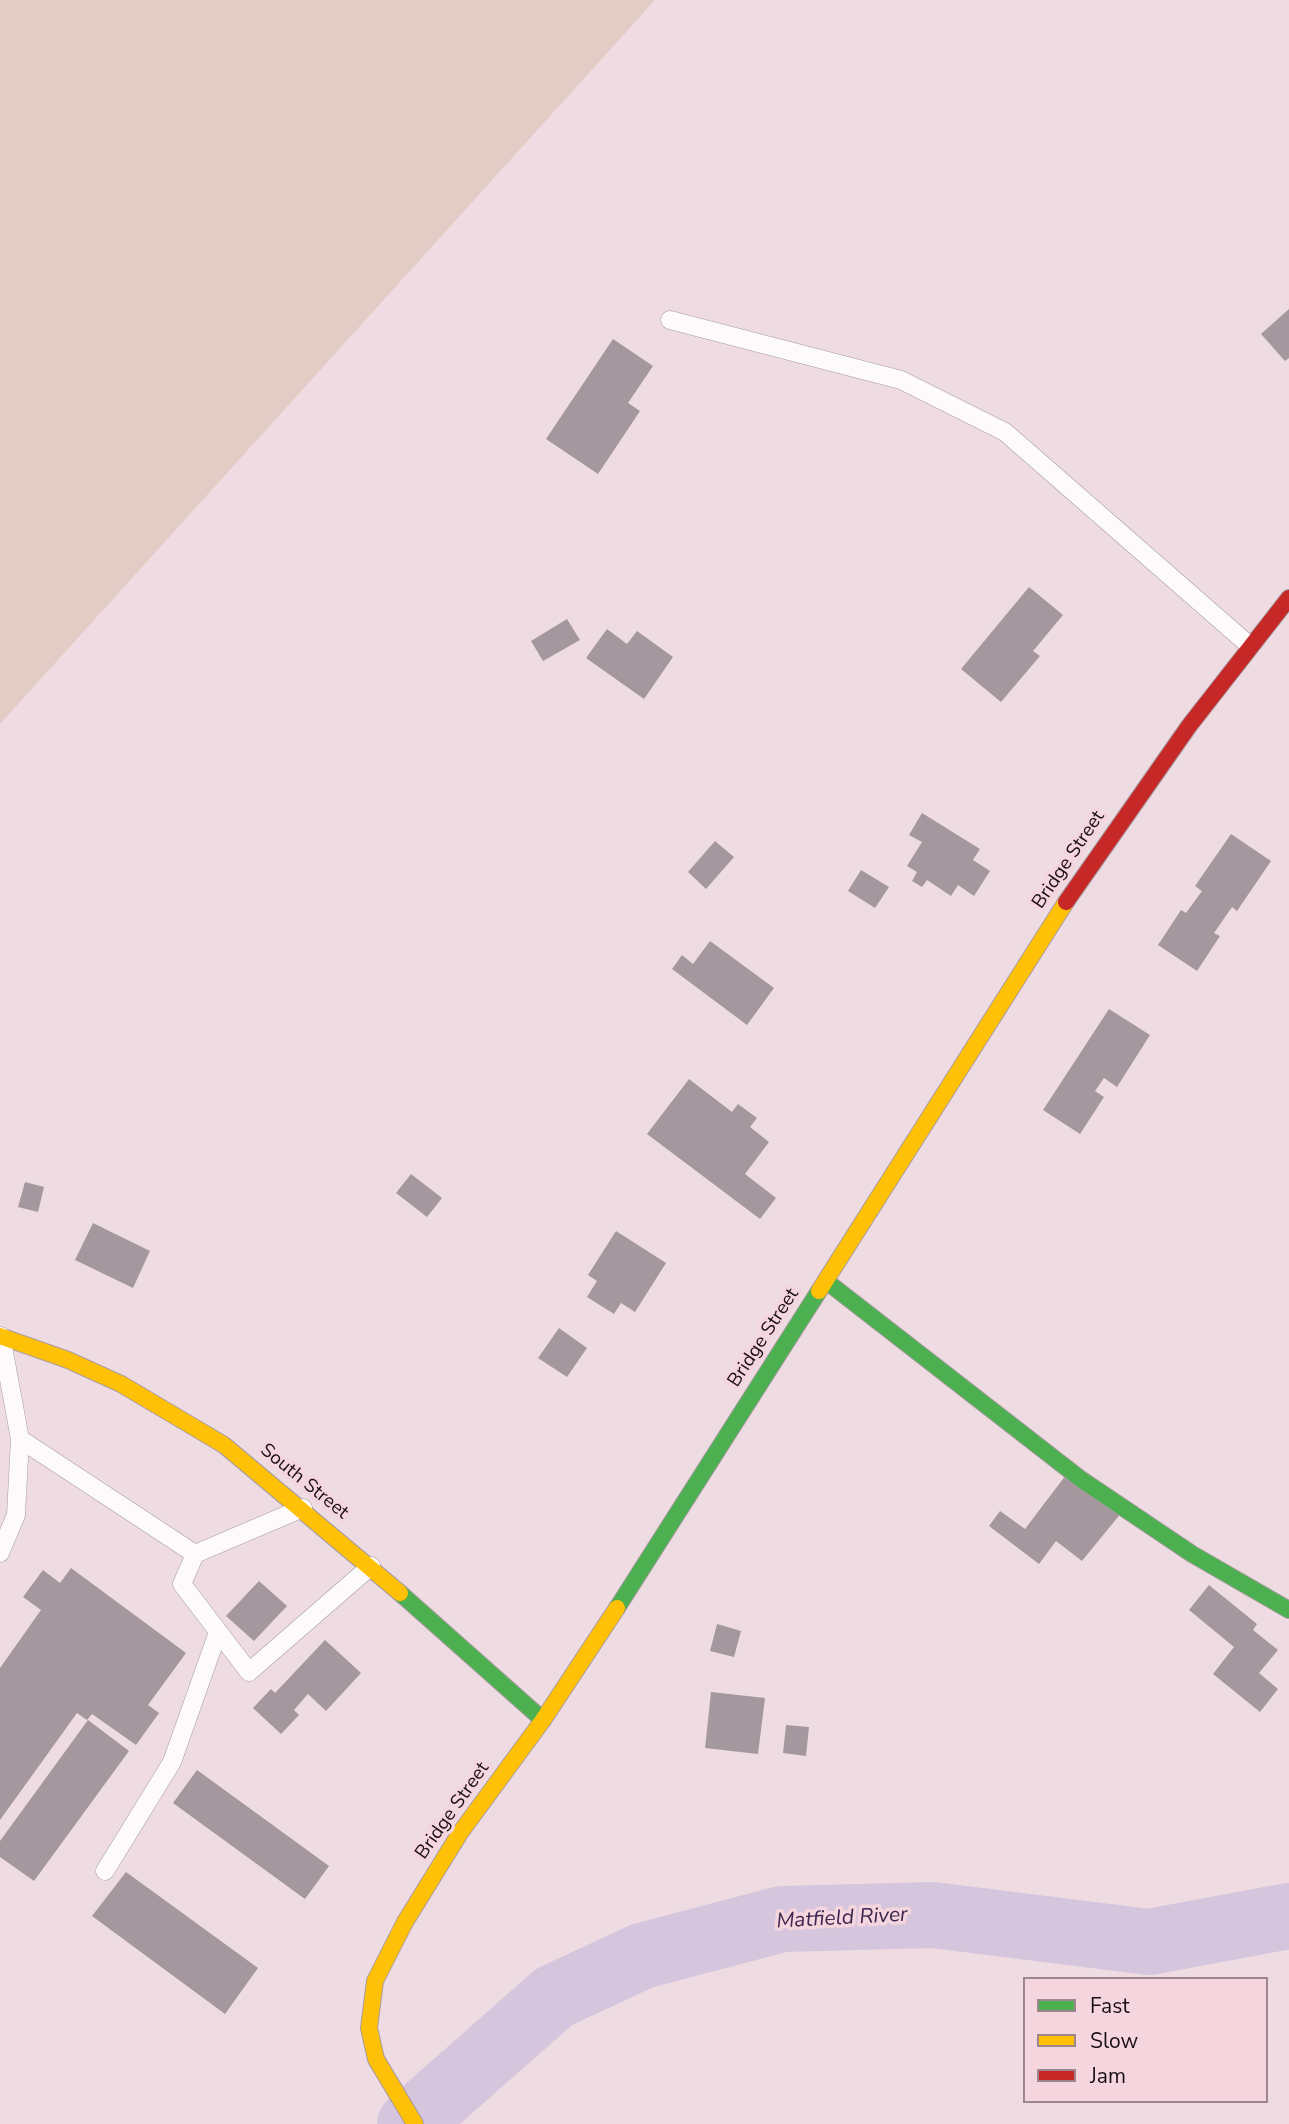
<!DOCTYPE html>
<html>
<head>
<meta charset="utf-8">
<style>
	body { margin:0 }
	#map { position:relative; width:1289px; height:2124px; overflow:hidden; background:#eedce2; font-family:"Nunito Sans",sans-serif }
	canvas { display:block }
	.legend { position:absolute; left:1023px; top:1977px; width:245px; height:126px; box-sizing:border-box; background:#f5d5de; border:2px solid #9d868d; margin:0; padding:9px 12px; list-style:none; font-size:21px; color:#1a1013 }
	.legend li { display:flex; align-items:center; gap:14px; height:35px }
	.legend b { width:35px; border:2px solid #9d868d }
</style>
</head>
<body>
<div id="map">
<canvas width="1289" height="2124"></canvas>
<ul class="legend">
<li><b style="height:9px;background:#4caf50"></b>Fast</li>
<li><b style="height:9px;background:#ffc107"></b>Slow</li>
<li><b style="height:9px;background:#c62828"></b>Jam</li>
</ul>
</div>
<script>
const g = document.querySelector('canvas').getContext('2d');
g.lineJoin = 'round';
function fill(path, color) {
  g.fillStyle = color;
  g.fill(path, 'evenodd');
}
function poly(rows) {
  const path = new Path2D();
  for (const r of rows) {
    path.moveTo(r[0], r[1]);
    for (let i = 2; i < r.length; i += 2) path.lineTo(r[i], r[i + 1]);
  }
  return path;
}
function stroke(path, color, width, dash) {
  g.strokeStyle = color;
  g.lineWidth = width;
  g.lineCap = dash ? 'butt' : 'round';
  g.setLineDash(dash || []);
  g.stroke(path);
}
function write(font, color, halo, rows, align = 'center') {
  g.font = font + ' "Nunito Sans",sans-serif';
  g.lineWidth = 7;
  g.setLineDash([]);
  g.textBaseline = 'middle';
  g.strokeStyle = halo;
  g.fillStyle = color;
  for (const [text, x, y, turn = 0] of rows) {
    g.save();
    g.translate(x, y);
    g.rotate((+turn || 0) * Math.PI / 180);
    g.textAlign = isNaN(turn) ? turn : align;
    if (halo) g.strokeText(text, 0, 0);
    g.fillText(text, 0, 0);
    g.restore();
  }
}
const green = poly([
	[0,0,655,0,0,724]
]);
const river = poly([
	[410,2124,554,1997,642,1956,782,1919,933,1915,1149,1942,1289,1916]
]);
const building = poly([
	[1289,309,1289,358,1285,361,1261,334],
	[613,339,653,366,628,403,640,411,598,474,546,439],
	[1029,587,1063,615,1033,651,1040,656,1001,702,961,669],
	[567,619,580,640,543,661,531,641],
	[607,629,627,644,637,631,673,657,644,699,586,658],
	[922,813,980,849,973,860,990,871,974,896,958,885,951,896,927,880,922,887,912,881,917,872,907,866,922,842,909,835],
	[1231,834,1271,861,1237,911,1232,907,1214,933,1220,936,1197,971,1158,945,1181,910,1186,913,1202,891,1195,886],
	[715,841,734,857,706,889,688,872],
	[861,870,889,887,875,908,848,891],
	[710,941,774,988,747,1025,672,969,682,955,693,964],
	[1109,1009,1150,1035,1117,1087,1104,1078,1095,1091,1104,1097,1080,1134,1043,1110],
	[689,1079,732,1112,738,1104,757,1118,750,1127,769,1142,745,1174,776,1198,760,1219,647,1134],
	[411,1174,442,1198,427,1217,396,1193],
	[25,1182,44,1187,38,1212,18,1207],
	[93,1223,150,1251,133,1288,75,1260],
	[616,1231,666,1263,635,1312,621,1303,614,1314,587,1297,597,1281,588,1275],
	[559,1328,587,1348,567,1377,538,1358],
	[1069,1471,1122,1512,1082,1561,1056,1541,1039,1564,989,1526,1000,1511,1025,1529],
	[71,1568,186,1653,148,1705,159,1713,136,1745,92,1714,87,1720,77,1713,0,1820,0,1668,41,1610,23,1597,43,1570,60,1583],
	[259,1581,287,1606,254,1641,226,1616],
	[1209,1585,1257,1624,1253,1630,1278,1650,1259,1673,1278,1689,1260,1712,1213,1674,1234,1647,1189,1610],
	[717,1624,741,1631,734,1657,710,1651],
	[325,1640,361,1673,326,1711,308,1694,294,1710,299,1715,281,1734,253,1708,271,1689,275,1693],
	[711,1692,765,1698,758,1754,705,1748],
	[88,1720,129,1751,34,1881,0,1857,0,1841],
	[786,1725,809,1727,806,1756,783,1753],
	[197,1770,329,1866,305,1899,173,1803],
	[126,1872,258,1968,225,2014,92,1916]
]);
const lane = poly([
	[670,320,901,380,1005,432,1250,646],
	[20,1439,195,1554],
	[303,1508,195,1554,182,1584,249,1672,371,1566],
	[0,1553,16,1515,20,1439,1,1336],
	[105,1871,172,1762,218,1632]
]);
const fast = poly([
	[826,1281,1082,1480,1192,1554,1289,1610],
	[400,1593,543,1720],
	[617,1608,819,1291]
]);
const slow = poly([
	[819,1291,1066,902],
	[0,1336,68,1360,121,1384,224,1445,400,1593],
	[415,2124,376,2059,369,2028,375,1981,405,1922,460,1833,543,1720,617,1608]
]);
const jam = poly([
	[1066,902,1189,726,1289,598]
]);
const streetNames = [
	["Bridge Street",1069,860,-56],
	["Bridge Street",764,1338,-57],
	["South Street",304,1482,39],
	["Bridge Street",453,1811,-55]
];
const waterNames = [
	["Matfield River",842,1919,-3]
];
fill(green, '#e4ccc6');
stroke(river, '#d5c5dd', 66);
fill(building, '#a4979e');
stroke(lane, '#a99ca1', 19);
stroke(fast, '#a99ca1', 18);
stroke(slow, '#a99ca1', 18);
stroke(jam, '#a99ca1', 18);
stroke(lane, '#fcfafb', 18);
stroke(fast, '#4caf50', 16);
stroke(slow, '#ffc107', 16);
stroke(jam, '#c62828', 16);
write('19px', '#1a1013', '#f5d5de', streetNames);
write('italic 21px', '#3c2650', '#f5d5de', waterNames);
</script>
</body>
</html>
